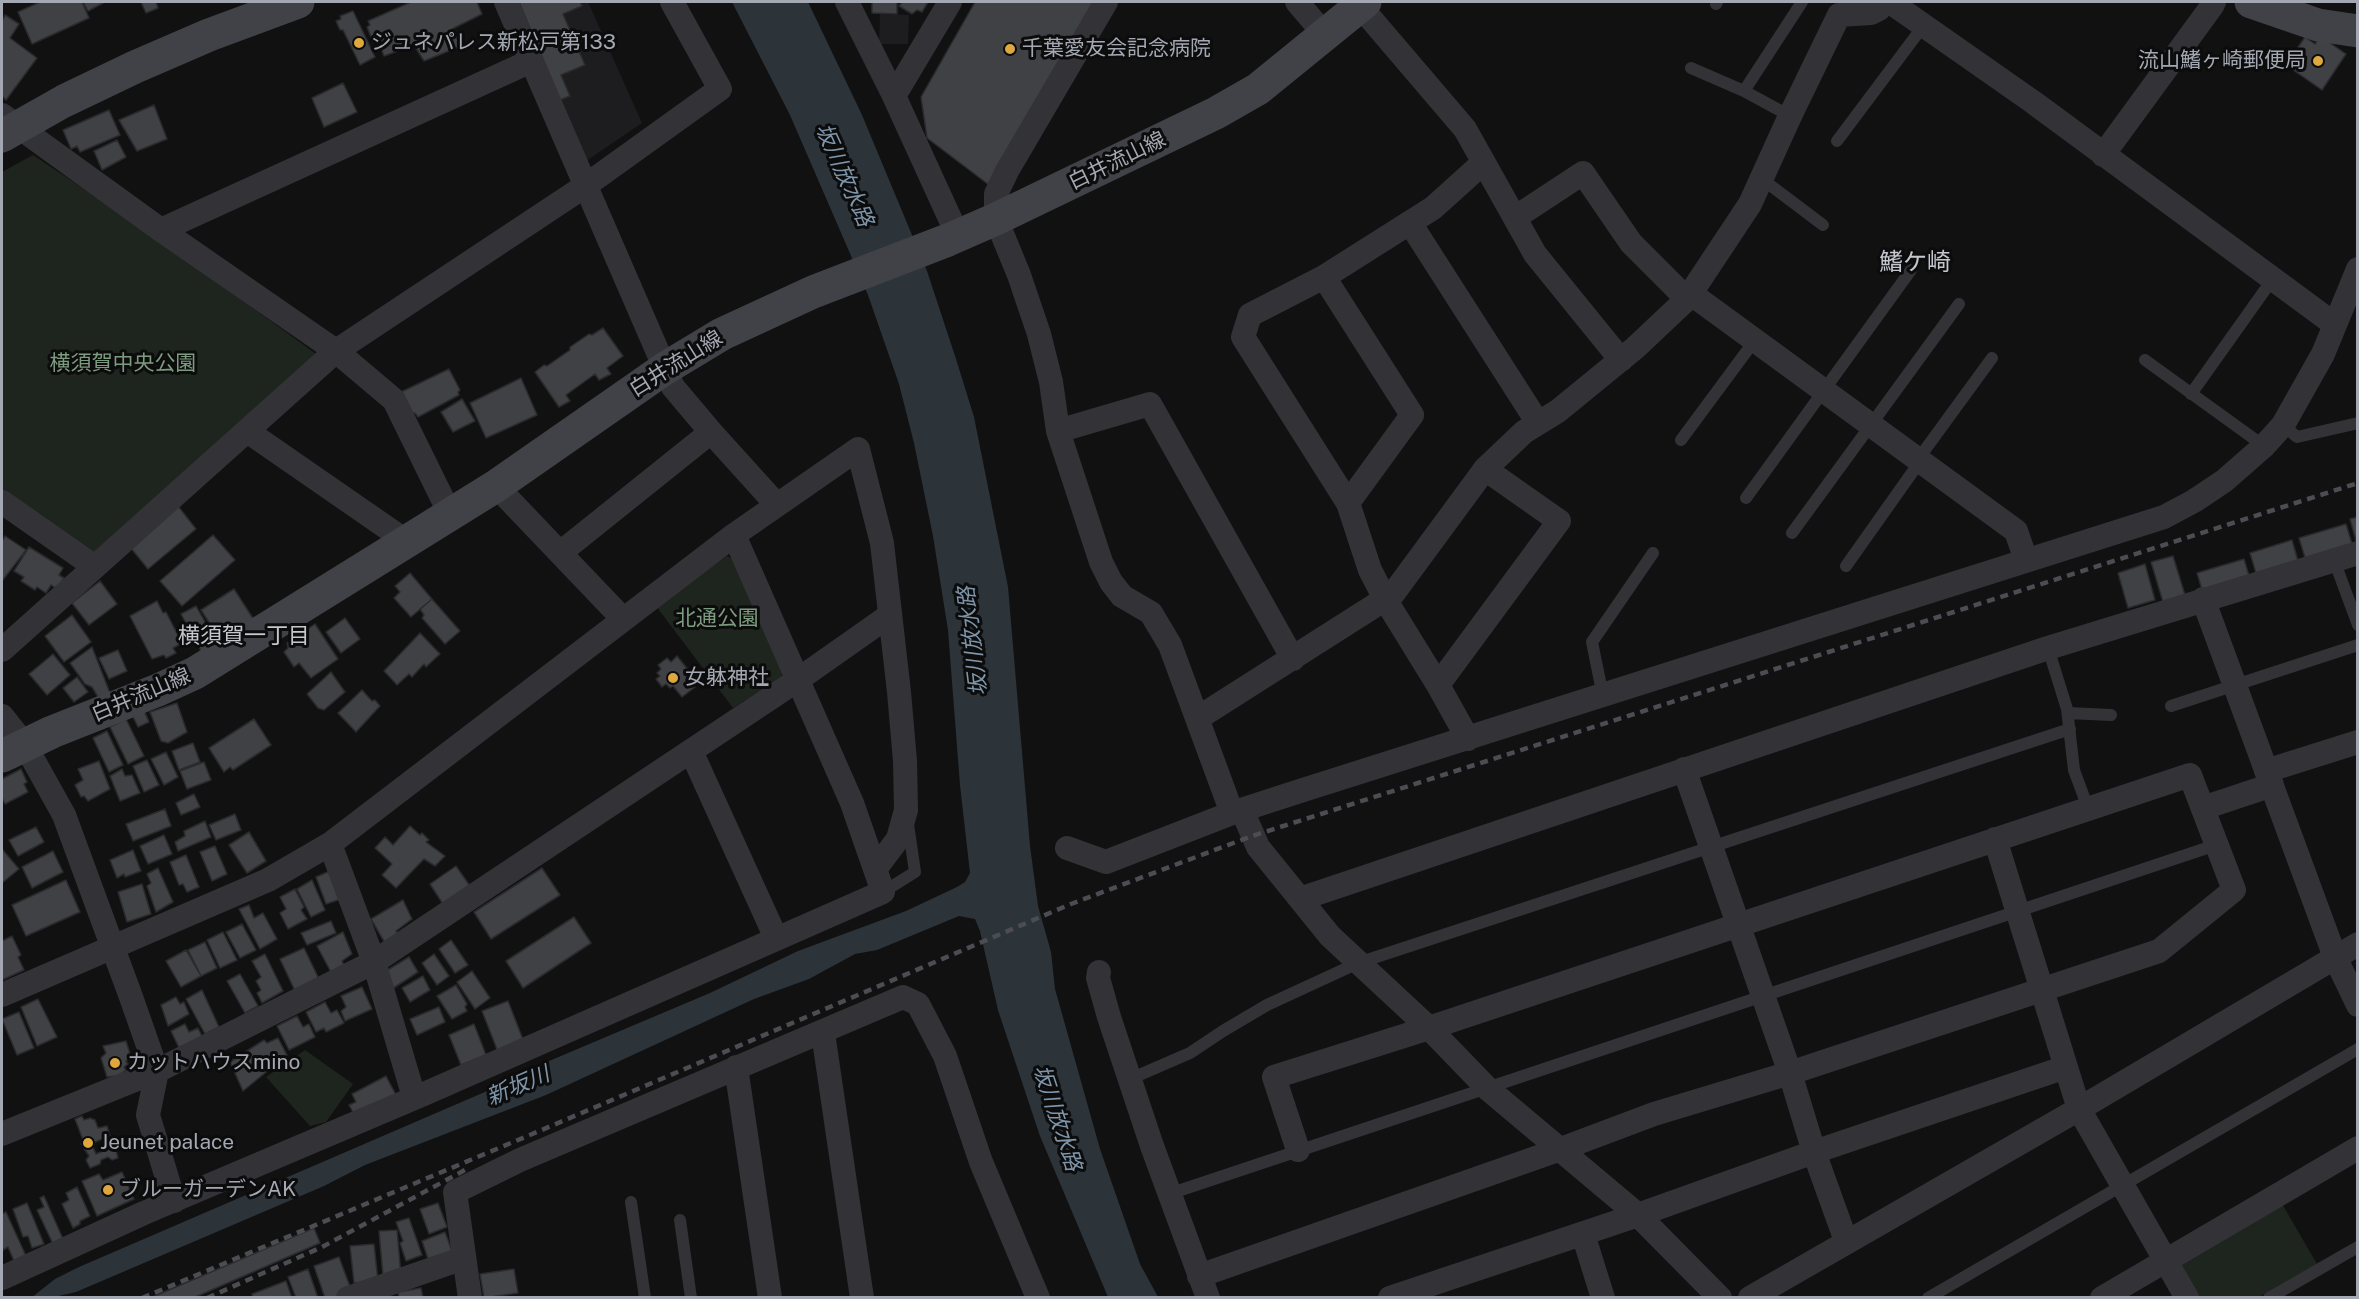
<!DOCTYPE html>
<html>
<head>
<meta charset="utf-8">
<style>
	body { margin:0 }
	#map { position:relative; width:2359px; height:1299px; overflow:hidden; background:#111112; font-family:"Public Sans",sans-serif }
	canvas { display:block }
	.frame { position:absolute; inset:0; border:3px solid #a4a8b2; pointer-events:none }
</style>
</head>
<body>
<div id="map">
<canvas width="2359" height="1299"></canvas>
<div class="frame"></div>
</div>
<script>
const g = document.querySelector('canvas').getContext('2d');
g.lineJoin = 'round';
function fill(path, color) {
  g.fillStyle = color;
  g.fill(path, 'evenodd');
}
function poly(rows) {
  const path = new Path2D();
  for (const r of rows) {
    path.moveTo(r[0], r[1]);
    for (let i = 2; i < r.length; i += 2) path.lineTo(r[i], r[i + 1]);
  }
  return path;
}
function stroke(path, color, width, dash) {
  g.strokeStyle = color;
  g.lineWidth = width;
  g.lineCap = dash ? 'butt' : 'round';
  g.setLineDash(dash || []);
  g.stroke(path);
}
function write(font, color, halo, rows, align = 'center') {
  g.font = font + ' "Public Sans","Noto Sans JP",sans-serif';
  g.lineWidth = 6;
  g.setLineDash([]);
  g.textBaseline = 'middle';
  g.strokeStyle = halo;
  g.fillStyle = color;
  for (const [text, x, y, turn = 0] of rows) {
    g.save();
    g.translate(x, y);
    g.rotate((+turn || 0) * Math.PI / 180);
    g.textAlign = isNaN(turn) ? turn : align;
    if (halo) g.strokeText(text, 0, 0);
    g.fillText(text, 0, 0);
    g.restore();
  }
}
const built = poly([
	[519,2,588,2,642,123,586,161],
	[880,14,909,15,908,44,879,44]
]);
const green = poly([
	[33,155,150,233,316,354,95,559,2,493,2,172],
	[727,556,736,561,784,670,781,677,733,708,656,606],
	[305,1050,353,1084,326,1122,310,1126,266,1077],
	[2281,1202,2317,1264,2259,1297,2196,1297,2180,1271,2182,1260]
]);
const water = poly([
	[732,2,808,2,862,115,927,271,956,359,974,417,1008,587,1030,846,1038,906,1051,952,1055,989,1100,1149,1140,1264,1158,1297,1108,1297,1040,1136,998,1010,980,931,975,919,959,916,877,950,855,954,809,979,754,999,546,1095,365,1165,324,1186,76,1292,54,1297,31,1298,55,1279,79,1267,515,1079,542,1064,710,993,798,951,906,911,957,887,965,882,970,873,960,785,948,630,933,536,914,443,899,384,868,295,790,115]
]);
const building = poly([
	[40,2,82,2,89,18,32,44,18,12,40,2],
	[83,2,105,2,88,11,83,2],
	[141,2,156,2,158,8,146,13,141,2],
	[411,2,477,2,482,14,452,29,461,46,424,61,414,45,384,56,378,41,373,42,367,27,370,25,368,21,411,2],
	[519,2,580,2,582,6,563,14,585,65,561,75,570,96,560,100,519,2],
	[872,2,897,2,897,14,872,13,872,2],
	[902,2,928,2,922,12,917,10,912,14,899,6,902,2],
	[975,2,1099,2,993,188,927,138,921,97,975,2],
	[353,11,375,57,360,65,343,30,340,30,336,21,341,19,340,16,353,11],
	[5,15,19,24,10,38,37,58,6,100,2,96,2,21,5,15],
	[2320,36,2346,54,2322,90,2286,65,2305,37,2315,44,2320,36],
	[343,83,357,112,324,127,312,98,343,83],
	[154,105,167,139,137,151,119,120,154,105],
	[109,110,120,135,80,152,77,146,71,149,63,130,109,110],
	[117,140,126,157,102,170,94,151,117,140],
	[603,328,623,356,607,368,611,374,599,380,595,374,566,395,570,401,559,407,535,372,544,365,547,366,570,350,570,347,589,334,592,335,603,328],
	[449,369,460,390,458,392,459,395,418,417,415,413,411,414,401,392,449,369],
	[521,378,537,415,486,438,470,403,521,378],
	[462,399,475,421,453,432,441,412,462,399],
	[178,506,196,529,148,569,130,547,178,506],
	[2358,517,2358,544,2357,544,2350,519,2358,517],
	[2346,524,2353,547,2306,561,2299,538,2346,524],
	[213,535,235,560,182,606,160,581,213,535],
	[5,536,26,550,2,581,2,541,5,536],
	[2292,540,2298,561,2256,573,2250,553,2292,540],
	[29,547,63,568,59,575,64,578,57,589,51,585,46,593,37,587,35,590,21,581,24,577,14,571,29,547],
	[2173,556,2185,595,2163,602,2151,562,2173,556],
	[2244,559,2250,579,2203,593,2197,573,2244,559],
	[2145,564,2155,600,2128,608,2118,573,2145,564],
	[410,573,432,599,411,617,394,598,400,592,395,586,410,573],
	[100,581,117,604,89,625,72,603,100,581],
	[234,589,254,620,221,641,201,610,234,589],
	[432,599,460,631,445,644,422,618,424,615,420,609,432,599],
	[157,601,163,613,166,612,182,643,173,648,176,653,166,658,164,655,152,659,130,616,157,601],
	[196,606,217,643,201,651,181,614,196,606],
	[72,615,91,642,64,662,45,636,72,615],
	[345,618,360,639,341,653,326,632,345,618],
	[315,624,338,659,311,678,299,663,294,667,284,652,288,648,287,643,315,624],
	[420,633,440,654,426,667,424,664,412,677,409,674,397,685,384,671,420,633],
	[92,647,110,693,98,697,92,687,85,684,70,663,92,647],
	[118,650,127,671,109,679,99,658,118,650],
	[53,654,70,675,47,695,29,674,53,654],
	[677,656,690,672,685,675,695,687,682,697,673,686,670,688,666,684,662,687,656,679,660,676,657,673,661,669,658,665,667,658,671,662,677,656],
	[331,672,345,692,324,710,318,708,307,694,331,672],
	[77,677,88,692,74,702,63,688,77,677],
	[362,690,372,701,375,700,380,706,356,732,338,713,362,690],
	[177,703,187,732,168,743,161,741,150,712,177,703],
	[143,708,149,722,138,727,131,713,143,708],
	[126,719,144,756,128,764,110,727,126,719],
	[254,719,271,745,233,770,230,767,224,772,209,748,254,719],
	[107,731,123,765,109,772,93,738,107,731],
	[193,743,200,762,179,770,172,751,193,743],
	[166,752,178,777,164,785,151,759,166,752],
	[147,760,159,785,144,792,133,766,147,760],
	[99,761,110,789,88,801,84,796,81,797,75,785,83,780,78,769,99,761],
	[204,762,211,780,187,789,180,771,204,762],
	[21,769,27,782,24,784,28,792,5,804,2,798,2,779,21,769],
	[122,769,125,776,132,775,140,793,120,801,110,776,122,769],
	[194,794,200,807,181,815,176,803,194,794],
	[165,809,171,826,133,841,126,824,165,809],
	[235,814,241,830,216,840,209,825,235,814],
	[205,821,211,837,178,851,175,842,185,836,184,831,205,821],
	[410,826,420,835,422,833,429,840,426,842,445,856,435,866,424,859,396,888,382,875,392,864,375,848,385,837,393,845,410,826],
	[36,827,44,842,18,856,9,840,36,827],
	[249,832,266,861,247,873,229,845,249,832],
	[164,835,172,854,148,864,140,846,164,835],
	[215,846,227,874,212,881,200,852,215,846],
	[2,849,19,869,2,883,2,849],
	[133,850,141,871,125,877,124,874,117,878,110,860,133,850],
	[53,851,63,872,32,888,22,867,53,851],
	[186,855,199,887,187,892,183,884,179,885,170,862,186,855],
	[456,866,470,886,443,904,430,884,456,866],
	[158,868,173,902,156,912,147,886,151,883,147,874,158,868],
	[542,868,560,895,491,939,474,912,542,868],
	[330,871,341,899,326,904,316,877,330,871],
	[66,880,80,912,26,936,12,905,66,880],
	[312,880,325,910,311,917,297,889,312,880],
	[142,884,151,914,127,922,118,892,142,884],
	[295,889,304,907,301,910,307,919,288,929,280,913,286,909,280,897,295,889],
	[403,900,412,919,396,931,398,933,385,943,371,919,403,900],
	[249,905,254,918,263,913,277,939,260,949,239,909,249,905],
	[574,917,591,943,523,988,506,961,574,917],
	[331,921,336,933,307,945,301,933,331,921],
	[242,924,256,950,240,958,226,932,242,924],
	[223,932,237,960,220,968,207,940,223,932],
	[343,932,352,954,342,961,345,967,332,974,317,946,343,932],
	[12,936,21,955,18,957,24,970,2,980,2,941,12,936],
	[451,940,468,965,455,973,439,949,451,940],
	[205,942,217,968,201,976,188,950,205,942],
	[304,948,319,979,295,991,280,959,304,948],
	[186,950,201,976,181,987,166,961,186,950],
	[265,954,283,991,262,1003,257,993,261,990,256,981,261,977,252,961,265,954],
	[434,954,449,976,437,985,422,963,434,954],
	[409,957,418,972,392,989,386,971,409,957],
	[472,971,490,998,475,1009,457,982,472,971],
	[240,974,258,1006,245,1013,227,981,240,974],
	[423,976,430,990,410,1002,402,988,423,976],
	[456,985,467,1004,465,1007,467,1011,452,1019,437,996,456,985],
	[362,987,372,1009,345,1021,341,1011,346,1007,341,996,362,987],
	[202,990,219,1027,205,1034,186,999,202,990],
	[176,997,180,1004,184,1002,189,1014,168,1026,161,1005,176,997],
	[38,999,57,1037,37,1046,21,1007,38,999],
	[508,1001,524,1042,498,1052,482,1011,508,1001],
	[325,1002,331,1013,337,1010,344,1023,326,1032,324,1028,316,1032,306,1012,325,1002],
	[439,1007,445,1022,417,1035,410,1019,439,1007],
	[19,1012,34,1048,17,1055,2,1019,19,1012],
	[297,1016,303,1027,309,1024,315,1037,289,1050,277,1026,297,1016],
	[185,1024,189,1032,198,1028,204,1040,181,1052,171,1031,185,1024],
	[474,1024,486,1055,461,1065,449,1035,474,1024],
	[278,1038,287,1055,243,1091,230,1062,264,1040,267,1043,278,1038],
	[126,1041,131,1057,126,1061,128,1064,124,1067,126,1070,118,1076,107,1077,101,1058,106,1053,103,1046,126,1041],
	[386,1076,396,1095,355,1116,349,1105,356,1102,352,1094,386,1076],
	[82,1116,84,1120,90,1118,95,1120,98,1128,107,1126,110,1136,95,1142,93,1147,96,1154,115,1146,118,1158,112,1160,108,1157,101,1160,100,1164,90,1168,86,1160,89,1156,81,1144,83,1140,75,1119,82,1116],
	[122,1172,134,1199,97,1216,82,1181,99,1174,103,1180,122,1172],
	[77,1187,90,1216,80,1221,80,1224,73,1228,62,1204,69,1200,66,1193,77,1187],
	[44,1196,63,1239,53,1244,37,1210,44,1207,40,1198,44,1196],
	[27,1203,44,1244,32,1248,28,1236,23,1237,13,1209,27,1203],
	[438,1203,447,1227,429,1234,420,1209,438,1203],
	[6,1212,26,1256,14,1261,8,1247,3,1250,2,1246,2,1214,6,1212],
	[409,1218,422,1255,406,1261,400,1243,403,1241,396,1222,409,1218],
	[314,1228,320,1243,193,1298,150,1298,314,1228],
	[397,1230,401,1275,383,1276,379,1231,397,1230],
	[445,1232,452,1251,428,1259,422,1241,445,1232],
	[374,1244,378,1281,354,1283,350,1246,374,1244],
	[339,1257,352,1292,338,1298,325,1298,314,1266,339,1257],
	[308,1269,318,1298,296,1298,288,1277,308,1269],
	[514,1269,518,1293,484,1298,480,1274,514,1269],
	[286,1281,292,1298,253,1298,252,1294,286,1281],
	[421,1288,423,1298,399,1298,398,1292,421,1288]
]);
const lane = poly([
	[1716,4,1717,2],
	[1691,68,1744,91,1790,116],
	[1744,91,1802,2],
	[1837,141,1924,25],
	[1762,179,1823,225],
	[2145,360,2264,446],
	[2191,394,2272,280],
	[2283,425,2297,437,2358,423],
	[1681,440,1755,340],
	[1919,458,1992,358],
	[1746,498,1911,270],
	[1792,533,1959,304],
	[2334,560,2358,625],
	[1846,566,1921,460],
	[2048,648,2067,709,2074,770,2088,808],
	[1603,696,1592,642,1653,553],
	[2171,706,2358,645],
	[2068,713,2111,715],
	[883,892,915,872,908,824],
	[1130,1079,1190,1053,1223,1031,1267,1005,1358,963,2070,729],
	[1169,1194,2216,845],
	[631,1202,645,1298],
	[680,1220,691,1298],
	[1928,1298,2358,1049],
	[2269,1298,2358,1247]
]);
const street = poly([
	[506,2,673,387,711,432,777,505],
	[847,2,894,96,958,236],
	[1106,2,1007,171,996,194,996,219,1019,275,1039,334,1051,382,1058,431,1101,562,1111,582,1122,596,1151,613,1170,645,1232,813],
	[1297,2,1326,36],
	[1890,2,2033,102,2334,324],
	[1360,6,1465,129,1535,254,1621,360],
	[894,96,950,2],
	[2,115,161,230,336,351,394,400,450,514],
	[2103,155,2212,6,2214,2],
	[1516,217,1583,173,1631,243,1687,299],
	[1410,223,1538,423],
	[161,230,531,61],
	[1324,277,1412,415,1348,503],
	[1690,293,2016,531,2026,560],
	[247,431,406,541],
	[1058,431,1150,404,1293,659],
	[496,486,623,619],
	[2,502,95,567],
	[560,553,711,432],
	[2203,599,2335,957,2358,1005],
	[2,650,336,351,585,186,720,89,672,2],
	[1438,685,1559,521,1485,469],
	[2,716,25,745,64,815,131,997,157,1071,148,1115,174,1201],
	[1198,718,1393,594,1485,469,1524,432,1558,411,1635,348,1687,299,1750,204,1790,116,1839,15,1871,13,1879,9,1883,2],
	[1468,739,1438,685,1385,599,1370,570,1348,503,1243,337,1250,315,1324,277,1433,208,1483,163],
	[691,751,776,938],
	[1684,769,1790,1073,1814,1152,1846,1241],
	[2266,771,2358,742],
	[2203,808,2272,785],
	[1242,810,1258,847,1330,936,1429,1028,1488,1089,1638,1215,1720,1298],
	[1995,839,2079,1109,2187,1298],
	[330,844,374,962,414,1097],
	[1067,848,1106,862,1232,813,1300,791,2164,517,2194,501,2224,481,2264,446,2283,425,2323,354,2358,269],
	[1300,899,2048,648,2358,553],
	[1099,972,1098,978,1109,1017,1152,1146,1208,1298],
	[2,995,268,880,330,844,734,535,858,449,882,543,899,692,905,761,906,810,898,839,876,868],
	[823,1033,862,1298],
	[736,1067,770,1298],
	[2,1134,157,1071,374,962,799,679,890,615],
	[1583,1234,1603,1298],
	[1199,1276,1561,1149,1654,1114,1790,1073,2159,951,2234,890,2190,775,1429,1028,1274,1077,1298,1150],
	[2,1278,144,1213,424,1094,883,892,852,803,734,535],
	[348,1298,464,1258],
	[470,1298,455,1192,520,1160,903,997,918,1004,945,1056,981,1162,1038,1298],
	[1390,1298,1638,1215,1814,1152,2066,1067],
	[1750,1298,2079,1109,2358,944],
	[2102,1298,2358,1148]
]);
const secondary = poly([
	[2251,2,2318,25,2358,31],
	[2,136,64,101,135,67,209,35,298,2],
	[2,756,52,732,158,690,195,673,496,486,664,369,722,334,813,292,948,240,996,219,1216,113,1258,89,1365,2]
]);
const rail = poly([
	[142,1298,537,1132,1071,904,1252,836,2358,483],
	[207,1298,322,1247,465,1170]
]);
const markers = [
	[359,43,6,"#dea83e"],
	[1010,49,6,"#dea83e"],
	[2318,61,6,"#dea83e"],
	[673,678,6,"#dea83e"],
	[115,1063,6,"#dea83e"],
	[88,1143,6,"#dea83e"],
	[108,1190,6,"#dea83e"]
];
const poiNames = [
	["ジュネパレス新松戸第133",371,43],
	["千葉愛友会記念病院",1022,49],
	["流山鰭ヶ崎郵便局",2306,61,"right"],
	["女躰神社",685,678],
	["カットハウスmino",127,1063],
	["Jeunet palace",100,1143],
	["ブルーガーデンAK",120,1190]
];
const streetNames = [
	["白井流山線",1117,161,-26],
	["白井流山線",676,364,-32],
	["白井流山線",141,695,-23]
];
const parkNames = [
	["横須賀中央公園",123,364],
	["北通公園",717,619]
];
const waterNames = [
	["坂川放水路",844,175,66],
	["坂川放水路",973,641,-97],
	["新坂川",518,1086,-23],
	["坂川放水路",1057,1118,72]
];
const neighbourhoodNames = [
	["横須賀一丁目",244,636]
];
const quarterNames = [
	["鰭ケ崎",1915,263]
];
fill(built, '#1d1d1f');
fill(green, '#1e251f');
fill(water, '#2c343a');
fill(building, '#404145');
stroke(building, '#2b2b2e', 1.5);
stroke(lane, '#333337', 12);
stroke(street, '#333337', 24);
stroke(secondary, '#414247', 33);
stroke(rail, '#4c4d52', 4.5, [8, 6]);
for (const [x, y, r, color] of markers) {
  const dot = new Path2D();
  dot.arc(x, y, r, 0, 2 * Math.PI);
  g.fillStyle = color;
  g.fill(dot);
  stroke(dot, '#0c0c0d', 2);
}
write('21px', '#a4a8b2', '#0c0c0d', poiNames, 'left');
write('21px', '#a4a8b2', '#0c0c0d', streetNames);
write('21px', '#7d9b7f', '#0c0c0d', parkNames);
write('italic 22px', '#7e95aa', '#0c0c0d', waterNames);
write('22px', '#c4c7ce', '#0c0c0d', neighbourhoodNames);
write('24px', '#c4c7ce', '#0c0c0d', quarterNames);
</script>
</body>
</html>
